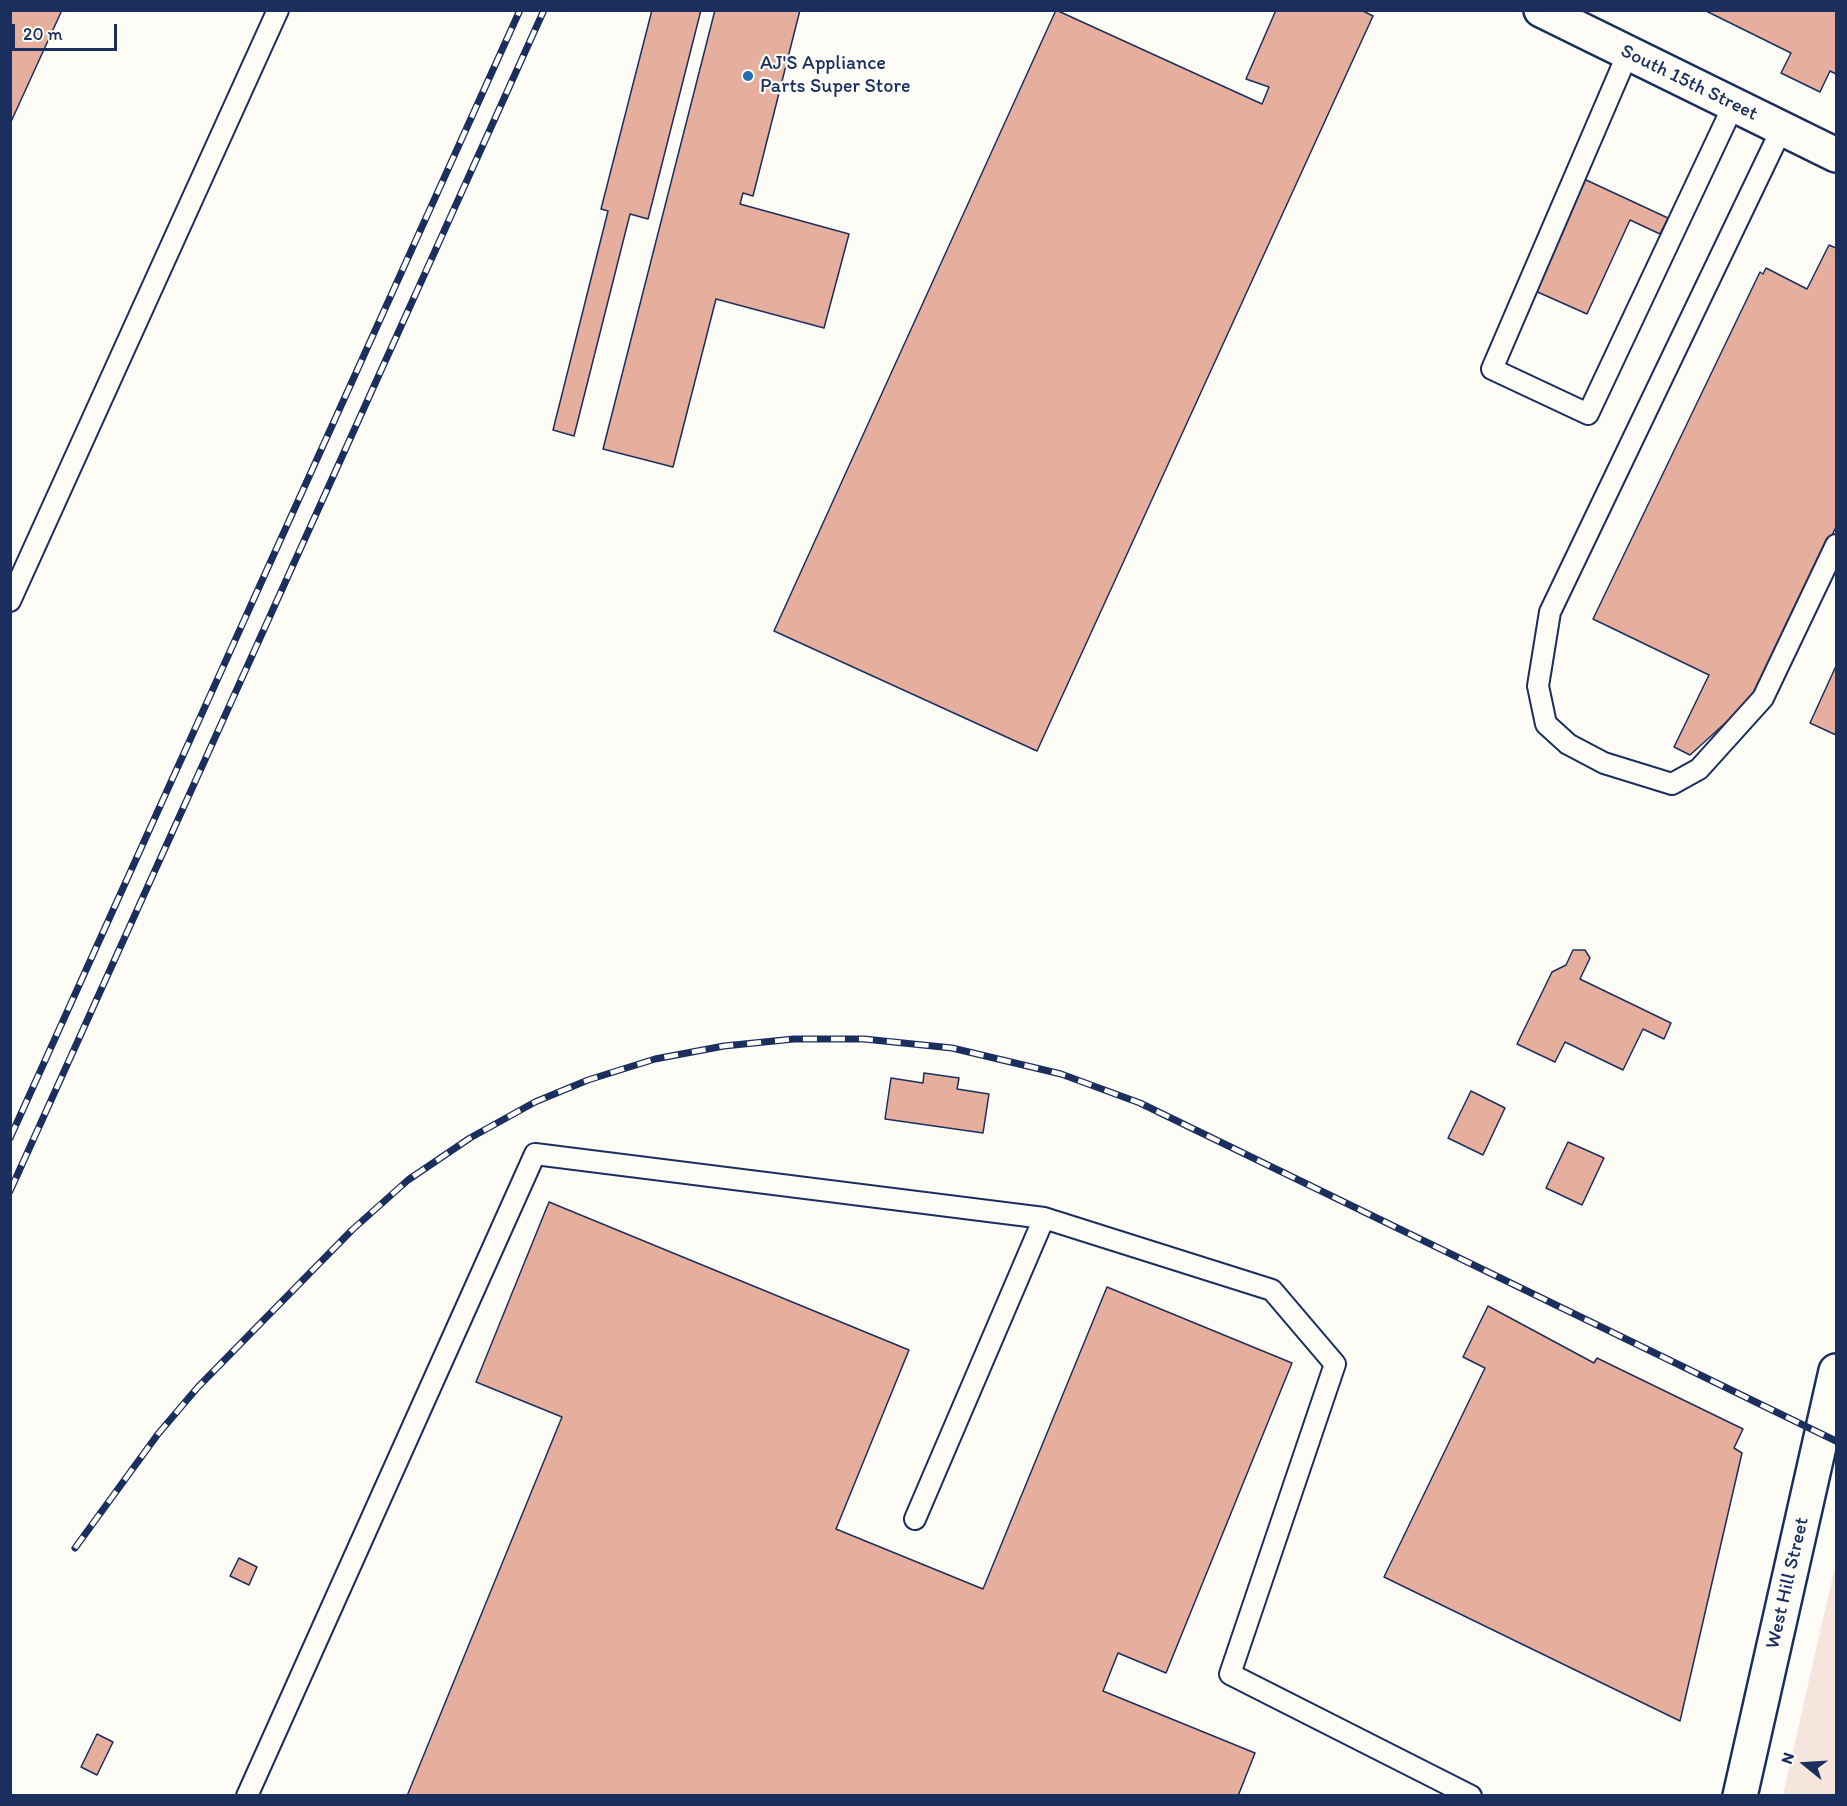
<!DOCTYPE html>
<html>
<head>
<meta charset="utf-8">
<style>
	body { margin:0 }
	#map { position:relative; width:1847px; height:1806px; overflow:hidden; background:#fdfcf7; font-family:Itim,sans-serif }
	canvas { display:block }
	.frame { position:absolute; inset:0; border:12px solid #1b2f5e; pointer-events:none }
	.north { position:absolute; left:1775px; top:1734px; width:60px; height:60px; -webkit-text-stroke:4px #fdfcf7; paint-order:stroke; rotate:288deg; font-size:16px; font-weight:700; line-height:24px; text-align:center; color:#1b2f5e }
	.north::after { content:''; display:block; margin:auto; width:21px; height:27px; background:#1b2f5e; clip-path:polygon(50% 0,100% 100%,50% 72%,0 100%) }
	.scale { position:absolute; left:12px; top:24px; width:105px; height:27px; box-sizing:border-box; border:3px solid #1b2f5e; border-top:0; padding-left:8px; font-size:18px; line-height:21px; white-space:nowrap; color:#1b2f5e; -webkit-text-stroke:4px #fdfcf7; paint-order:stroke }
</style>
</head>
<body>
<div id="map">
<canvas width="1847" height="1806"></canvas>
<div class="frame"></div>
<div class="north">N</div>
<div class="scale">20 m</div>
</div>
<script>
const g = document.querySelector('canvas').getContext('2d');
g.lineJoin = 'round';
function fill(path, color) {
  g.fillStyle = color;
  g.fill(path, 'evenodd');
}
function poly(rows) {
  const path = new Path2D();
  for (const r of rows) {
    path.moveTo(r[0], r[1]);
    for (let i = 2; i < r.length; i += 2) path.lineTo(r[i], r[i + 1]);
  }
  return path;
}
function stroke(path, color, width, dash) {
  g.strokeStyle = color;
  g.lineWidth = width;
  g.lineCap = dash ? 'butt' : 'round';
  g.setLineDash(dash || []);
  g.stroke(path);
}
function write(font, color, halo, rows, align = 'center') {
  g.font = font + ' Itim,sans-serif';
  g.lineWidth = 4.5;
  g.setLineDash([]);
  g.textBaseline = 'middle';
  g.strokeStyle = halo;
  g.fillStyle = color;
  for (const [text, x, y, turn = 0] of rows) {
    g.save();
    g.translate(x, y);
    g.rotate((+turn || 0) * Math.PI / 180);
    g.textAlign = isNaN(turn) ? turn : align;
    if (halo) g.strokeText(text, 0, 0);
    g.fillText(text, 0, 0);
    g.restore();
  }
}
const built = poly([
	[1836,1562,1836,1795,1783,1795]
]);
const building = poly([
	[10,10,62,10,10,124,10,10],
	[652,10,701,10,648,219,630,214,574,436,553,430,608,211,601,209,652,10],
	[715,10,800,10,753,196,743,193,740,204,849,234,824,328,716,299,673,467,603,449,715,10],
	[1056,10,1262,104,1269,87,1246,79,1276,10,1361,10,1373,16,1037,751,774,631,1056,10],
	[1704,10,1836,10,1836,74,1830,71,1820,92,1781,73,1791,53,1704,10],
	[1584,179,1668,218,1660,234,1630,220,1587,314,1533,290,1584,179],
	[1829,245,1836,248,1836,527,1754,697,1690,755,1674,747,1709,675,1593,619,1760,272,1763,274,1766,268,1807,289,1829,245],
	[1836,666,1836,735,1810,723,1836,666],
	[1573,950,1585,950,1590,958,1580,979,1671,1023,1664,1039,1643,1029,1623,1070,1565,1042,1555,1062,1517,1044,1552,972,1566,965,1573,950],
	[924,1073,959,1078,957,1089,989,1094,983,1133,885,1119,891,1078,923,1083,924,1073],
	[1471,1091,1505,1108,1483,1155,1448,1138,1471,1091],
	[1568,1142,1604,1158,1582,1205,1546,1188,1568,1142],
	[549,1202,909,1350,836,1529,983,1589,1107,1287,1292,1363,1166,1673,1118,1653,1103,1691,1255,1753,1238,1796,407,1796,562,1417,476,1382,549,1202],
	[1488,1306,1594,1363,1597,1358,1743,1429,1734,1448,1742,1453,1680,1721,1384,1577,1485,1368,1463,1357,1488,1306],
	[239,1558,257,1567,249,1585,230,1576,239,1558],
	[97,1734,113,1742,97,1775,81,1767,97,1734]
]);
const lane = poly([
	[1628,53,1492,369,1588,414,1734,104],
	[1782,128,1550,612,1538,686,1546,724,1568,744,1604,763,1672,784,1699,769,1763,698,1836,545],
	[10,601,278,10],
	[915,1519,1044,1218],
	[247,1796,535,1154,1044,1218,1272,1290,1335,1364,1230,1674,1471,1796]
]);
const secondary = poly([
	[1541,10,1836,155],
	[1740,1796,1836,1371]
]);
const rail = poly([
	[10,1138,520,10],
	[10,1191,544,10],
	[75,1548,158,1434,198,1387,352,1230,408,1180,470,1138,535,1102,588,1080,655,1059,724,1046,794,1039,864,1039,952,1048,1061,1074,1140,1103,1836,1441]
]);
const markers = [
	[748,76,6,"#1f6fb2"]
];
const poiNames = [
	["AJ'S Appliance",760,64],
	["Parts Super Store",760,87]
];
const streetNames = [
	["South 15th Street",1689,83,26],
	["West Hill Street",1788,1583,-77]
];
fill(built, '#f6e5dc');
fill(building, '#e6ae9d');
stroke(building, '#1b2f5e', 1.5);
stroke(lane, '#1b2f5e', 24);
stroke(secondary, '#1b2f5e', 38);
stroke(lane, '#fdfcf7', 20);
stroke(secondary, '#fdfcf7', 33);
stroke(rail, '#1b2f5e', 7);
stroke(rail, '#fdfcf7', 4.5, [14]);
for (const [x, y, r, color] of markers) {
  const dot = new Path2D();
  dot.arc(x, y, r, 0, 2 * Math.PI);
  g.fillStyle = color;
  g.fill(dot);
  stroke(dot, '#fdfcf7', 2);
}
write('20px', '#1b2f5e', '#fdfcf7', poiNames, 'left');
write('20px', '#1b2f5e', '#fdfcf7', streetNames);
</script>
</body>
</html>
